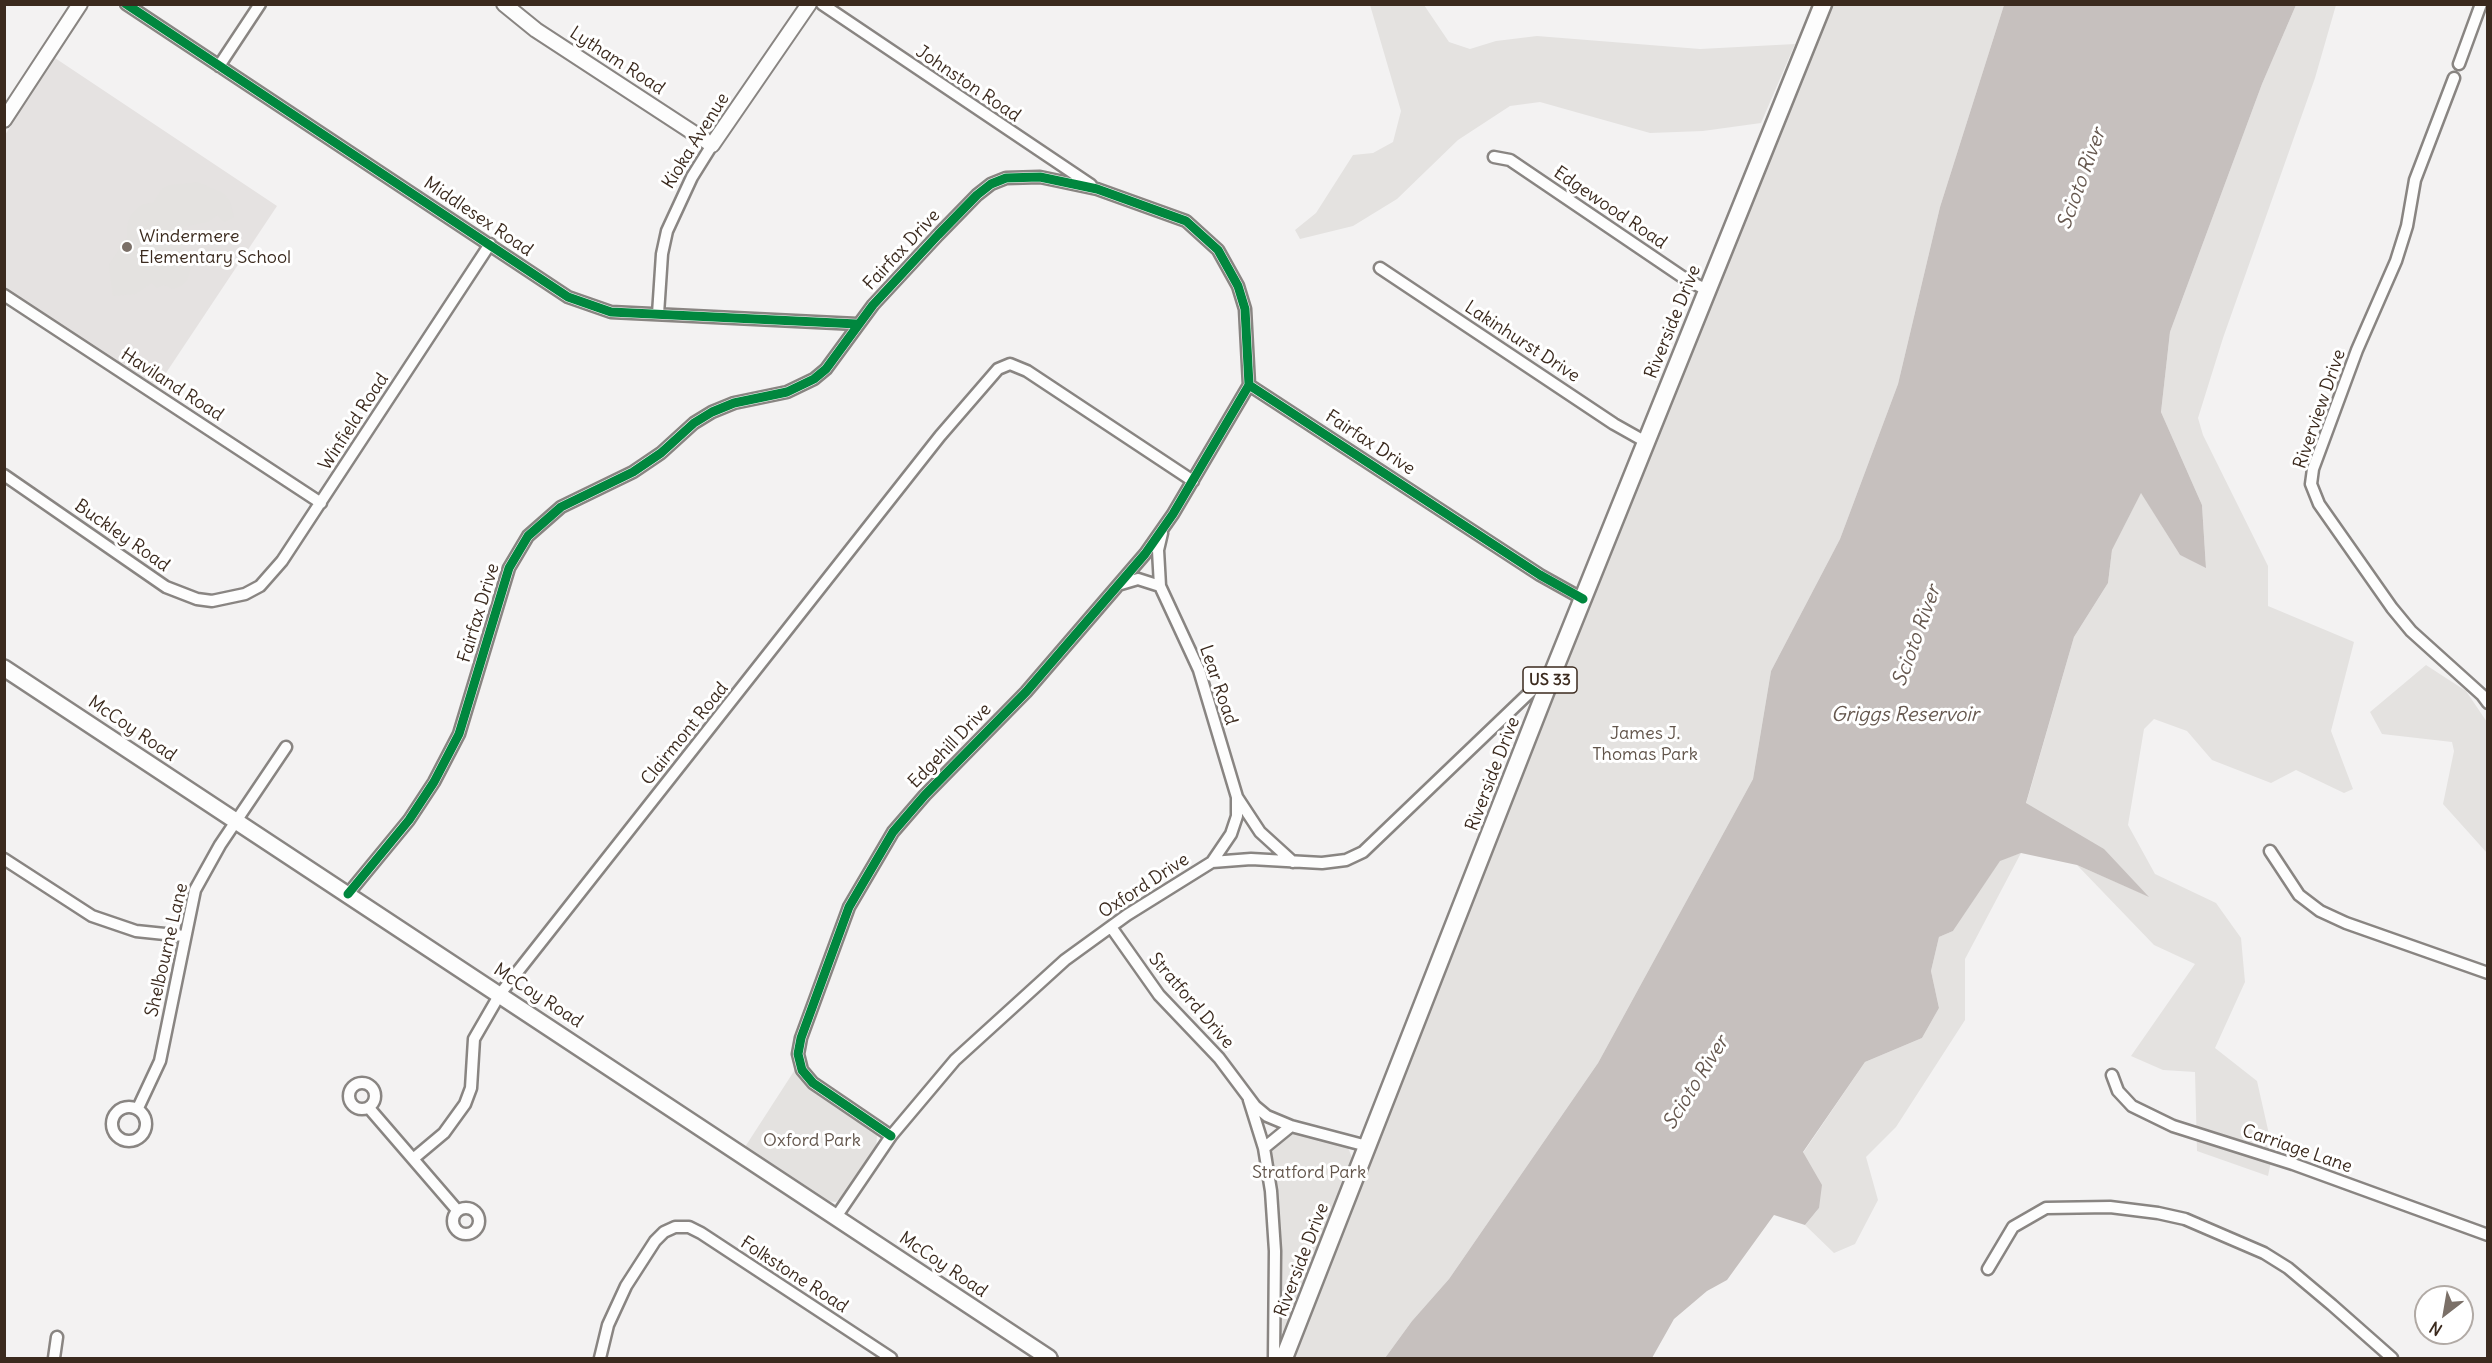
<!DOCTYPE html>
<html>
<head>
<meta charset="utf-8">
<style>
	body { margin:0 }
	#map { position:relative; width:2492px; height:1363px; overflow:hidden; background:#f3f2f2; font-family:Delius,sans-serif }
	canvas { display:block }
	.frame { position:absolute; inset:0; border:6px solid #3b2a1e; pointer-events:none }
	.north { position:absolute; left:2414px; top:1285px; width:60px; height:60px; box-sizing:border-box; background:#fff; border:2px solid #b1aaa5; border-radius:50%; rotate:211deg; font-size:16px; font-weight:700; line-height:24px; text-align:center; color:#3b2a1e }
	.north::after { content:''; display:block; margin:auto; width:21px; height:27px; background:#7b7068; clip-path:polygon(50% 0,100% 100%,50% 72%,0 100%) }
</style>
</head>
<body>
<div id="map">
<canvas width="2492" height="1363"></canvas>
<div class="frame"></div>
<div class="north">N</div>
</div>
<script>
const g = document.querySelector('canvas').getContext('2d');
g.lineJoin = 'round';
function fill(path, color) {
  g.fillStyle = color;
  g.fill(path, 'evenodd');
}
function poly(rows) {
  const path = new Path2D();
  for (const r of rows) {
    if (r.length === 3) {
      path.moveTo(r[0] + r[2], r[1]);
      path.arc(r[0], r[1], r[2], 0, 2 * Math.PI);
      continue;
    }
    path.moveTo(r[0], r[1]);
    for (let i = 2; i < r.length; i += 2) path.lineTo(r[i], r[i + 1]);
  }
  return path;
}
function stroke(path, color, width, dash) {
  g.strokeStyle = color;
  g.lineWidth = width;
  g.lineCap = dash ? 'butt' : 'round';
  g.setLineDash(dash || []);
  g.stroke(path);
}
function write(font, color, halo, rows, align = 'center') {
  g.font = font + ' Delius,sans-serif';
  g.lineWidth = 6;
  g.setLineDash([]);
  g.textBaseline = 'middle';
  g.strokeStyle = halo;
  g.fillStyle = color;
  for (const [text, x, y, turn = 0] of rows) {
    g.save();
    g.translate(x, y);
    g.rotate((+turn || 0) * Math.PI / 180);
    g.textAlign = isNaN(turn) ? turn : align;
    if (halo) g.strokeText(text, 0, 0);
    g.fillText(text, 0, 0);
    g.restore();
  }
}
const built = poly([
	[55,58,277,206,156,388,5,288,5,135]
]);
const green = poly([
	[1370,5,1424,5,1449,42,1470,49,1496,41,1537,36,1700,49,1795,44,1761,123,1703,131,1650,133,1540,102,1510,106,1458,140,1397,199,1353,226,1300,239,1295,230,1316,213,1353,155,1373,153,1393,142,1401,111],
	[1823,5,2004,5,1940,207,1898,384,1840,539,1771,671,1753,779,1598,1063,1449,1279,1412,1321,1385,1358,1285,1358],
	[2296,5,2336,5,2315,78,2223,338,2198,418,2203,435,2268,566,2268,606,2354,642,2331,731,2353,789,2344,793,2296,770,2271,783,2212,760,2187,731,2154,719,2144,729,2128,825,2155,874,2216,903,2241,938,2245,982,2215,1048,2257,1081,2273,1152,2268,1176,2197,1151,2195,1072,2163,1070,2131,1056,2195,964,2154,945,2077,865,2148,896,2026,804,2074,637,2108,583,2112,550,2141,492,2180,555,2206,567,2202,505,2161,412,2170,332,2262,84],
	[198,182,223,193,230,202,234,217,224,222,218,215,207,222,184,227,181,247,188,255,191,266,188,278,181,286,173,289,164,285,157,288,152,283,135,294,113,296,109,265,127,238,127,226,131,215,141,205,154,202,162,189,170,185],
	[2426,665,2466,691,2487,722,2487,853,2443,804,2454,751,2452,742,2382,734,2370,712],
	[2021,853,1965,959,1965,1020,1896,1127,1866,1157,1878,1200,1855,1244,1834,1253,1805,1225,1819,1208,1803,1153,1865,1062,1922,1038,1939,1008,1931,971,1939,937,1953,931,2000,860],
	[796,1068,811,1088,877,1135,876,1149,847,1192,836,1202,825,1201,745,1147],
	[1293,1131,1348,1147,1353,1161,1285,1334,1279,1330,1268,1150]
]);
const water = poly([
	[2004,5,2296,5,2262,84,2170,332,2161,412,2202,505,2206,568,2180,555,2141,493,2112,550,2108,583,2074,637,2026,803,2104,849,2149,897,2077,865,2021,853,2000,861,1953,931,1939,937,1931,971,1939,1008,1922,1038,1865,1062,1803,1152,1822,1185,1819,1208,1805,1225,1774,1215,1727,1280,1707,1291,1674,1319,1652,1358,1385,1358,1412,1321,1449,1279,1598,1063,1753,779,1771,671,1840,539,1898,384,1940,207]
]);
const minor = poly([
	[126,4,568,297,611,312,857,324],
	[822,4,1091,185],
	[2459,64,2481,4],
	[219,66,260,4],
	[2454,78,2415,180,2407,226,2396,261,2357,350,2313,469,2311,484,2319,504,2392,608,2411,631,2482,695,2488,703],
	[1494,157,1510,160,1687,280,1707,290],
	[1380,268,1614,424,1646,442],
	[4,295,321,503],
	[658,314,662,254,667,231,692,177,712,145],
	[4,475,166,587,197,599,212,601,245,594,260,586,282,561,490,244],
	[1121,584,1138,579,1160,586,1199,670,1237,797,1260,832,1293,862],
	[1160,586,1158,550,1162,533],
	[2270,851,2299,895,2320,911,2346,923,2488,973],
	[4,859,92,916,136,931,184,936],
	[1212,862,1231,834,1237,816,1237,797],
	[348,894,409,820,434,782,459,734,509,568,528,536,561,507,633,472,661,453,694,423,712,412,734,403,787,392,814,379,826,369,873,305,938,235,977,195,991,184,1006,178,1040,177,1097,189,1186,221,1218,250,1238,286,1245,309,1249,385,1540,575,1583,599],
	[1111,927,1159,995,1219,1058,1255,1106,1267,1116,1291,1126],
	[2112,1075,2118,1091,2132,1106,2173,1126,2293,1164,2488,1235],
	[362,1096,13],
	[1249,1100,1264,1148,1271,1191,1275,1251,1274,1358],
	[129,1124,17],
	[138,1108,160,1061,195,890,220,845,286,747],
	[369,1108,457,1210],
	[891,1136,813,1083,802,1070,798,1054,801,1038,849,907,893,832,925,795,1026,692,1145,554,1173,514,1249,385],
	[1264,1148,1291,1126,1367,1146],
	[413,1159,444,1133,465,1104,471,1088,474,1039,500,994,940,436,998,369,1010,364,1027,371,1193,481],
	[466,1221,13],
	[836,1217,891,1136,955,1060,1065,960,1127,915,1212,862,1251,859,1322,863,1346,860,1363,852,1549,674],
	[1988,1269,2013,1227,2046,1208,2110,1207,2158,1213,2185,1219,2264,1253,2288,1268,2332,1305,2392,1358],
	[54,1358,57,1337],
	[600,1358,608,1325,626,1286,655,1241,664,1232,675,1227,689,1227,701,1233,891,1358]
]);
const tertiary = poly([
	[504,4,536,30,712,145,809,4],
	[4,120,80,4]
]);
const secondary = poly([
	[4,668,1049,1358]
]);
const primary = poly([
	[1284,1358,1554,670,1823,4]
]);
const cycleway = poly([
	[126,4,568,297,611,312,857,324],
	[348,894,409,820,434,782,459,734,509,568,528,536,561,507,633,472,661,453,694,423,712,412,734,403,787,392,814,379,826,369,873,305,938,235,977,195,991,184,1006,178,1040,177,1097,189,1186,221,1218,250,1238,286,1245,309,1249,385,1540,575,1583,599],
	[891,1136,813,1083,802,1070,798,1054,801,1038,849,907,893,832,925,795,1026,692,1145,554,1173,514,1249,385]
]);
const markers = [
	[127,247,6,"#7b7068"]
];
const shields = [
	[1550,680,54]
];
const shieldNames = [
	["US 33",1550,680]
];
const streetNames = [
	["Lytham Road",617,61,33],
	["Johnston Road",968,84,34],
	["Kioka Avenue",696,141,-58],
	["Edgewood Road",1610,208,34],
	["Middlesex Road",478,217,34],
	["Fairfax Drive",902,250,-47],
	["Riverside Drive",1673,322,-68],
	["Lakinhurst Drive",1522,342,33],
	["Haviland Road",172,385,33],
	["Riverview Drive",2320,409,-71],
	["Winfield Road",354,422,-57],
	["Fairfax Drive",1370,443,33],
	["Buckley Road",122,536,35],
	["Fairfax Drive",479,613,-73],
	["Lear Road",1218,685,71],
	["McCoy Road",132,729,34],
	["Clairmont Road",685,734,-51],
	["Edgehill Drive",950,746,-46],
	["Riverside Drive",1493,774,-69],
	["Oxford Drive",1144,886,-33],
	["Shelbourne Lane",167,950,-77],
	["McCoy Road",538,996,33],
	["Stratford Drive",1191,1001,49],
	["Carriage Lane",2297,1149,19],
	["Riverside Drive",1302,1260,-69],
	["McCoy Road",943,1265,34],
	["Folkstone Road",794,1275,33]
];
const poiNames = [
	["Windermere",139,237],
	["Elementary School",139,258]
];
const parkNames = [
	["James J.",1645,734],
	["Thomas Park",1645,755],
	["Oxford Park",812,1141],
	["Stratford Park",1309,1173]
];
const waterNames = [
	["Scioto River",2082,179,-70],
	["Scioto River",1917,636,-70],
	["Griggs Reservoir",1905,715],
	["Scioto River",1696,1083,-58]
];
fill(built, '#e5e2e1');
fill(green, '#e4e2e0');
fill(water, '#c6c0be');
stroke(minor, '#898582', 15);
stroke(tertiary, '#898582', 18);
stroke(secondary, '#898582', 20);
stroke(primary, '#898582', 21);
stroke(minor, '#fdfdfd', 10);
stroke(tertiary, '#fdfdfd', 14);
stroke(secondary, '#fdfdfd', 15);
stroke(primary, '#fdfdfd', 16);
stroke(cycleway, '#00873e', 9);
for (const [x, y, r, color] of markers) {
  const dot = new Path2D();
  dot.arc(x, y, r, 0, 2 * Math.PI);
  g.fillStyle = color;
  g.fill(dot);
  stroke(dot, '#fff', 2);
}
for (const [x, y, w] of shields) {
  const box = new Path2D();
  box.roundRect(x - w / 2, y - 13, w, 26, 4.5);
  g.fillStyle = '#fff';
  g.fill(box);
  stroke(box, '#3b2a1e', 1.5);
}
write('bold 16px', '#3b2a1e', null, shieldNames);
write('18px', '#3b2a1e', '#fff', streetNames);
write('18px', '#3b2a1e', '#fff', poiNames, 'left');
write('18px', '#62554b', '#fff', parkNames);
write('italic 20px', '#65574e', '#fff', waterNames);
</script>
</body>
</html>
